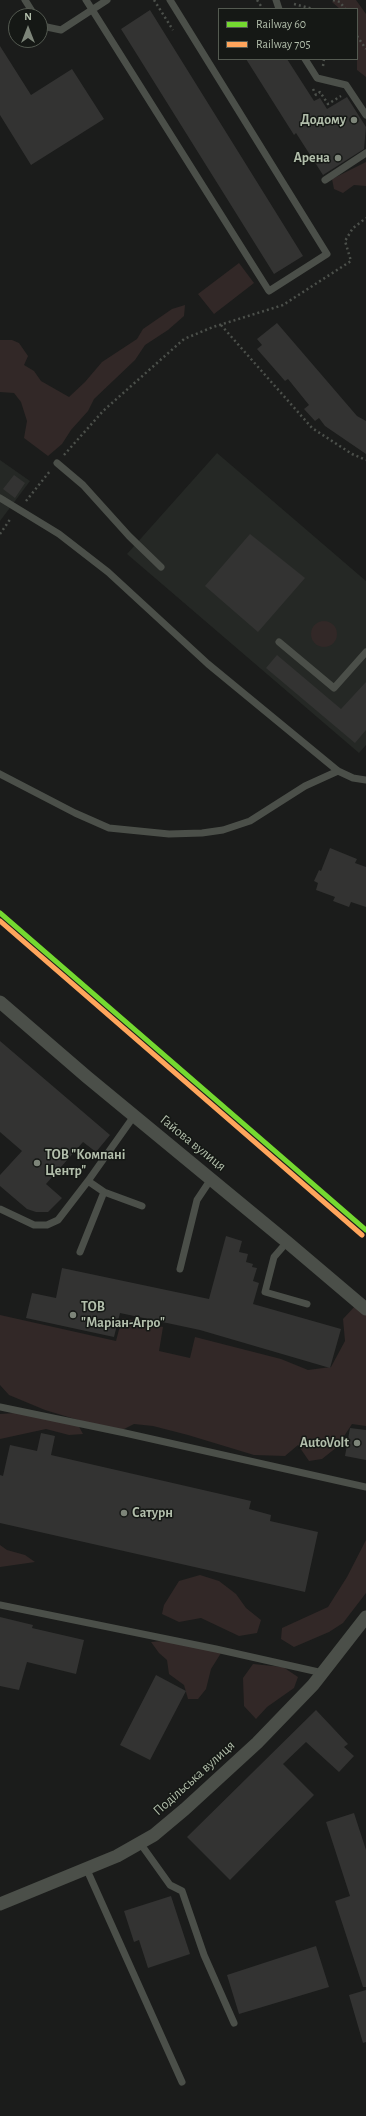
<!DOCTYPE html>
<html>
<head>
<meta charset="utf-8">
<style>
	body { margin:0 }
	#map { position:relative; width:366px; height:2116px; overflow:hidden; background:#1b1c1b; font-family:"Alegreya Sans",sans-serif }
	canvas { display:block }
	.legend { position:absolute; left:218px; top:8px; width:140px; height:52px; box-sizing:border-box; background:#151815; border:1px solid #545a51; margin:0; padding:5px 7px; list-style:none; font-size:12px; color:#b2beab }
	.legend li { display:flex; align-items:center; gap:8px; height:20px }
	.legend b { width:20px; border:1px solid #545a51 }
	.north { position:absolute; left:8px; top:8px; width:40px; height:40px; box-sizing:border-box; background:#151815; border:1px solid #545a51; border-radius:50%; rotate:0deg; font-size:11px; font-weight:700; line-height:16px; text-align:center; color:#b2beab }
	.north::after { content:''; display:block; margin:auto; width:14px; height:18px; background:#7d8579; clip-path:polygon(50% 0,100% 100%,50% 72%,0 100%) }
</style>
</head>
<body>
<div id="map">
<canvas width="366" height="2116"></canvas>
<ul class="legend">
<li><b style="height:5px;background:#74d930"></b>Railway 60</li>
<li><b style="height:5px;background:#ffa55c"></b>Railway 705</li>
</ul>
<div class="north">N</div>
</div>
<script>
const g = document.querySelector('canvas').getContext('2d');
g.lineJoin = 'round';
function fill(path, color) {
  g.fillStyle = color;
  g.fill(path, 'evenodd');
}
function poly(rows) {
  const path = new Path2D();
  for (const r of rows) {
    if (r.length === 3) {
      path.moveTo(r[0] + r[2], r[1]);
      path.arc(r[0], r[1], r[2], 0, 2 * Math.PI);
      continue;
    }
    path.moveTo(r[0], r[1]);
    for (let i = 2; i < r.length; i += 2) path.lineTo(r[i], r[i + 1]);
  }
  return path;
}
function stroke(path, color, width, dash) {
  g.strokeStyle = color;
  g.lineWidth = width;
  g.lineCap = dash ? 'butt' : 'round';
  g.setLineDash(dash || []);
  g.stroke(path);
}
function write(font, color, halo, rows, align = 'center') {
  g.font = font + ' "Alegreya Sans",sans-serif';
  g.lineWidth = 3;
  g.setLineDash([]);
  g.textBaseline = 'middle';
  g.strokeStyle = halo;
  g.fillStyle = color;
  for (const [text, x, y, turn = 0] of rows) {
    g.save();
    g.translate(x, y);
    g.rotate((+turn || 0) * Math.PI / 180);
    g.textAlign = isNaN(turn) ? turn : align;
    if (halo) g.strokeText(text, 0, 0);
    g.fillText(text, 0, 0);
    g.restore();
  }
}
const built = poly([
	[217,453,366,581,366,745,359,753,127,554],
	[0,460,30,481,0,521]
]);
const green = poly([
	[334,0,356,0,366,14,366,77,357,70,357,9,340,9,332,2],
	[366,162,366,186,354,185,343,193,334,189,332,179],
	[239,263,254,283,214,314,198,294],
	[185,305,184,316,168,330,145,345,135,360,94,399,88,411,71,430,62,444,48,456,24,438,27,421,21,402,14,393,0,392,0,340,12,340,19,343,28,356,24,365,34,371,41,381,69,397,85,382,102,362,137,339,143,329,172,309],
	[324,634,13],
	[356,1305,366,1308,366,1426,352,1424,337,1447,322,1459,309,1461,298,1445,285,1456,254,1455,188,1435,153,1426,134,1424,118,1432,45,1410,9,1395,0,1385,0,1315,116,1341,122,1318,163,1327,159,1351,190,1358,195,1337,281,1359,308,1370,331,1367,345,1341,343,1319],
	[30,1412,76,1421,83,1434,69,1435,46,1429,0,1439,0,1414],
	[366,1540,366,1593,343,1623,329,1632,294,1647,281,1639,282,1628,328,1607,347,1577],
	[0,1545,7,1550,25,1555,35,1562,0,1567],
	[200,1575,219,1581,236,1594,246,1608,261,1620,257,1633,239,1636,201,1618,179,1622,162,1614,164,1605,179,1581],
	[172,1640,221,1653,211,1669,206,1689,198,1699,188,1699,184,1685,169,1674,167,1660,159,1653,151,1642],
	[253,1664,283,1667,298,1677,294,1688,267,1707,256,1719,244,1706,243,1678]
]);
const building = poly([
	[150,10,303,256,274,274,121,29],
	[0,46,31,95,72,69,104,119,31,165,0,115],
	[246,59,287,59,314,101,320,98,327,109,347,97,366,127,364,149,323,175,296,133,294,135],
	[277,323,357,416,366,421,366,454,325,426,319,418,315,421,304,409,309,405,288,379,285,381,257,349,262,345,257,339],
	[14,475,25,483,15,498,3,489],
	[250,534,305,578,258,632,205,586],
	[277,655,341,709,366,682,366,730,355,743,266,668],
	[330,848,357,859,355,863,366,867,366,907,351,902,349,907,333,901,335,897,316,890,318,883,314,881,319,870,321,871],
	[0,1041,110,1135,96,1152,83,1142,46,1184,62,1198,48,1212,36,1212,27,1209,0,1186,0,1175,22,1151,0,1132],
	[226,1236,242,1241,239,1252,248,1254,246,1262,253,1264,252,1267,257,1268,253,1281,259,1283,253,1304,341,1329,330,1368,200,1330,120,1313,114,1337,26,1318,32,1293,56,1298,62,1268,209,1299],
	[350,1428,366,1430,366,1460,345,1456],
	[41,1433,55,1436,51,1455,251,1501,249,1509,271,1515,270,1521,318,1532,305,1592,0,1523,0,1475,3,1476,10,1445,37,1451],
	[0,1617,33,1625,32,1628,84,1640,76,1674,27,1662,19,1690,0,1686],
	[156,1675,186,1691,150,1760,120,1745],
	[316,1710,348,1744,344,1747,354,1756,339,1772,306,1742,283,1764,314,1795,230,1880,187,1837],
	[354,1813,366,1850,366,1987,363,1987,335,1901,350,1896,326,1822],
	[171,1896,190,1954,148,1968,139,1940,134,1942,124,1911],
	[316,1946,329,1987,239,2014,227,1975],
	[366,1990,366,2042,363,2043,349,1995]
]);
const path = poly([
	[154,0,173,30],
	[257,0,263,9],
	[333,0,340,2,345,9],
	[294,4,313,9],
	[357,36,366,49],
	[323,66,324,59],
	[313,89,316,95,320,92,328,104,341,96],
	[221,325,312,428,352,454,366,460],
	[64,455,103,411,184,339,213,327,283,305,351,261,345,241,353,228,366,218],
	[26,501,50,471],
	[0,534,11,518]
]);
const service = poly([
	[25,0,35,16],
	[86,0,269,291,327,254,170,0],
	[276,0,279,9],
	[40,23,42,26,61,30,107,0],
	[305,59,317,78,346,85,366,115],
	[325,180,366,153],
	[57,463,83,485,129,536,161,567],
	[0,498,59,534,108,572,208,664,338,771,353,778,366,780],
	[279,642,334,688,366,652],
	[0,774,75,813,109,828,169,834,202,833,223,830,250,821,305,786,338,771],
	[88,1181,104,1192,142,1206],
	[0,1209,34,1225,47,1225,58,1220,88,1181,134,1116],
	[287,1242,274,1257,265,1292,307,1304],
	[80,1252,104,1192],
	[180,1269,197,1200,211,1179],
	[0,1407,125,1433,366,1487],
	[0,1605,216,1649,323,1673],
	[140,1843,170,1885,182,1891,204,1955,234,2023],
	[87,1870,182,2082]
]);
const minor = poly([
	[0,1002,87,1077,287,1242,366,1309],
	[0,1904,117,1856,154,1835,185,1809,257,1743,313,1685,366,1617]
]);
const rail1 = poly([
	[0,913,366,1230]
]);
const rail2 = poly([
	[0,921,362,1235]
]);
const markers = [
	[354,120,4,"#7d8579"],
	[338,158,4,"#7d8579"],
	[37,1163,4,"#7d8579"],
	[73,1315,4,"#7d8579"],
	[357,1443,4,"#7d8579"],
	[124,1513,4,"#7d8579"]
];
const poiNames = [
	["Додому",346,120],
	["Арена",330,158],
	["ТОВ \"Компані",45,1155,"left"],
	["Центр\"",45,1171,"left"],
	["ТОВ",81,1307,"left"],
	["\"Маріан-Агро\"",81,1323,"left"],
	["AutoVolt",349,1443],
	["Сатурн",132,1513,"left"]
];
const streetNames = [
	["Гайова вулиця",193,1143,39],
	["Подільська вулиця",194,1778,-42]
];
fill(built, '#252825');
fill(green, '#322827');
fill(building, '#333332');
stroke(path, '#4c504b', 2.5, [2, 3]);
stroke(service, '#4b4f49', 7);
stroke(minor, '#4b4f49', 13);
stroke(rail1, '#74d930', 5);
stroke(rail2, '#ffa55c', 5);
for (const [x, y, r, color] of markers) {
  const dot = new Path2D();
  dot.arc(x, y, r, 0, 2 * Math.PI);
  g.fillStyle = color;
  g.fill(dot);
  stroke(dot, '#151815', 1.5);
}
write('bold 14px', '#b2beab', '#151815', poiNames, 'right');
write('14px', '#b2beab', '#151815', streetNames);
</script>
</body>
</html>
